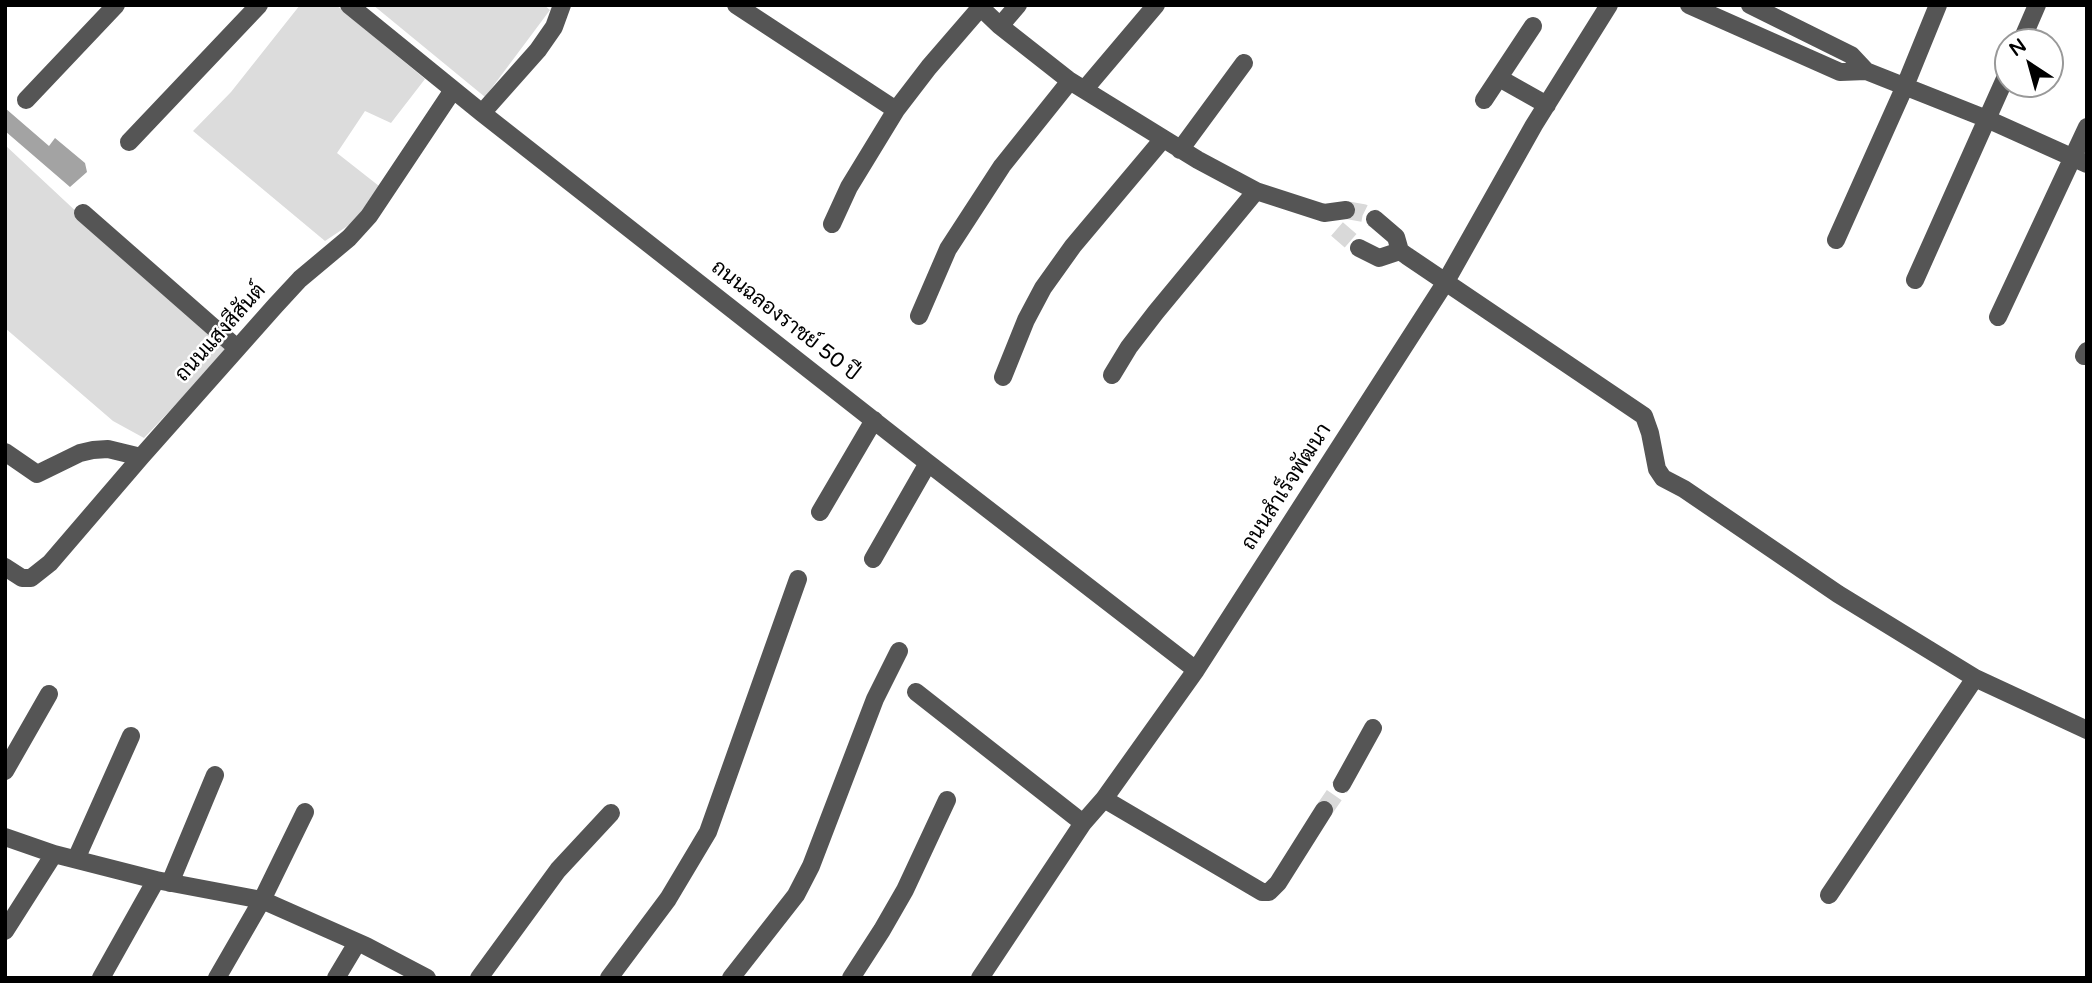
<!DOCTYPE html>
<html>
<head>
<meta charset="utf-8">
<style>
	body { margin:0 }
	#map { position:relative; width:2092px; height:983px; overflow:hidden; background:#fff; font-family:"Varela Round",sans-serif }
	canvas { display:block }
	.frame { position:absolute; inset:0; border:7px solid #000; pointer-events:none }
	.north { position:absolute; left:1994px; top:28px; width:70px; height:70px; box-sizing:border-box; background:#fff; border:2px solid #999; border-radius:50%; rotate:324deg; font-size:19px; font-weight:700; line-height:28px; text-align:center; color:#000 }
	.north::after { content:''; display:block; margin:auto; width:24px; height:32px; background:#000; clip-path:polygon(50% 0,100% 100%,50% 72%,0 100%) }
</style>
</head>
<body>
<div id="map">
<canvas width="2092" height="983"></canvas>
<div class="frame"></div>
<div class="north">N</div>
</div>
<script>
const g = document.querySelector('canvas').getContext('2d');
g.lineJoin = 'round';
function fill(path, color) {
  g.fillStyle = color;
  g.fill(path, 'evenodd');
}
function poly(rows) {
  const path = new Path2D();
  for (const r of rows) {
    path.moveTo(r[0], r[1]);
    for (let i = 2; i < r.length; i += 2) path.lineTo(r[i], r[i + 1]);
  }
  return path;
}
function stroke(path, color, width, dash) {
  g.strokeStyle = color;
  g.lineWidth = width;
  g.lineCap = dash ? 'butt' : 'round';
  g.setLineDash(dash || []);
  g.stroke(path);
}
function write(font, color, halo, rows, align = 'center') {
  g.font = font + ' "Varela Round",Sarabun,sans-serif';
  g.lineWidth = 5;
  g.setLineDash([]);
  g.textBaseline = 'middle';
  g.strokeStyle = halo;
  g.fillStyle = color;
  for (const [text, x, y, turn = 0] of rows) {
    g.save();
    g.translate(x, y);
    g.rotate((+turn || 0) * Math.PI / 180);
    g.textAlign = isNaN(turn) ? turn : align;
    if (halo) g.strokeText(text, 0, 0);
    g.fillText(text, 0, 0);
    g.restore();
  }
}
const green = poly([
	[300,5,336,5,425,79,391,123,365,111,337,153,379,186,355,221,325,241,193,131,231,92],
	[373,5,544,5,550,10,485,97],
	[5,145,96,230,230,347,144,438,113,421,5,328]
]);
const water = poly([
	[5,108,49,146,55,138,85,163,87,172,70,187,5,131]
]);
const minorTunnel = poly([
	[1346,210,1363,213,1375,219],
	[1337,229,1359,248],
	[1324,810,1342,784]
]);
const minor = poly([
	[349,5,482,113,928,463,1196,670],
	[736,5,896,110],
	[978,5,1000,26,1070,81,1198,160,1256,191,1324,213,1346,210],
	[1689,5,1840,72,1866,71,1987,119,2087,164],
	[1750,5,1851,55,1866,71],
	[1000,26,1018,5],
	[2021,42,2037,5],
	[1499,78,1547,105],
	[1084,90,1156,5],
	[26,100,116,5],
	[1484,100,1533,26],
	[482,113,538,50,554,27,562,5],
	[129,142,259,5],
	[1180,150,1244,63],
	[83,213,237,348],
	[1375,219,1396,237,1400,251,1407,256,1644,416,1650,433,1657,469,1663,478,1684,489,1838,594,1975,678,2087,730],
	[832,224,849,187,896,110,929,67,980,8],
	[1836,240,1905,86,1938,5],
	[1359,248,1379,258,1400,251],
	[1915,280,2008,72],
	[919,316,948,249,1002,166,1070,81],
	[1998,317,2087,127],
	[2084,356,2087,351],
	[1112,375,1129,347,1156,312,1256,191],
	[1003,377,1026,320,1043,288,1073,246,1163,139],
	[5,452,37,474,80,453,93,450,108,449,141,457],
	[820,512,874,420],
	[873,559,928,463],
	[5,567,22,578,31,578,50,563,141,457,275,306,300,279,349,238,369,216,453,90],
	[916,692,1083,823],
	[5,771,49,694],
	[1342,784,1373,728],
	[1104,799,1262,892,1269,892,1278,883,1324,810],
	[5,837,54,854,156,880,262,900,366,946,427,978],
	[76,859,131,736],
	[170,883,215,775],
	[1829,895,1975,678],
	[5,931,54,854],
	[101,978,156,880],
	[217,978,262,900,305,812],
	[336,978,357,943],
	[479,978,558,870,611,813],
	[609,978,668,899,708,832,798,579],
	[731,978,796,895,811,866,875,699,899,651],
	[851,978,882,930,905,890,947,800],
	[980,978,1083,823,1104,799,1196,670,1445,283,1534,125,1609,5]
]);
const streetNames = [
	["ถนนฉลองราชย์ 50 ปี",785,321,38],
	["ถนนแสงสีสันต์",221,333,-48],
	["ถนนสำเร็จพัฒนา",1287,487,-57]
];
fill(green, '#dcdcdc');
fill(water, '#a3a3a3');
stroke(minorTunnel, '#d9d9d9', 18, [18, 9]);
stroke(minor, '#555', 18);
write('21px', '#000', '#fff', streetNames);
</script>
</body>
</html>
